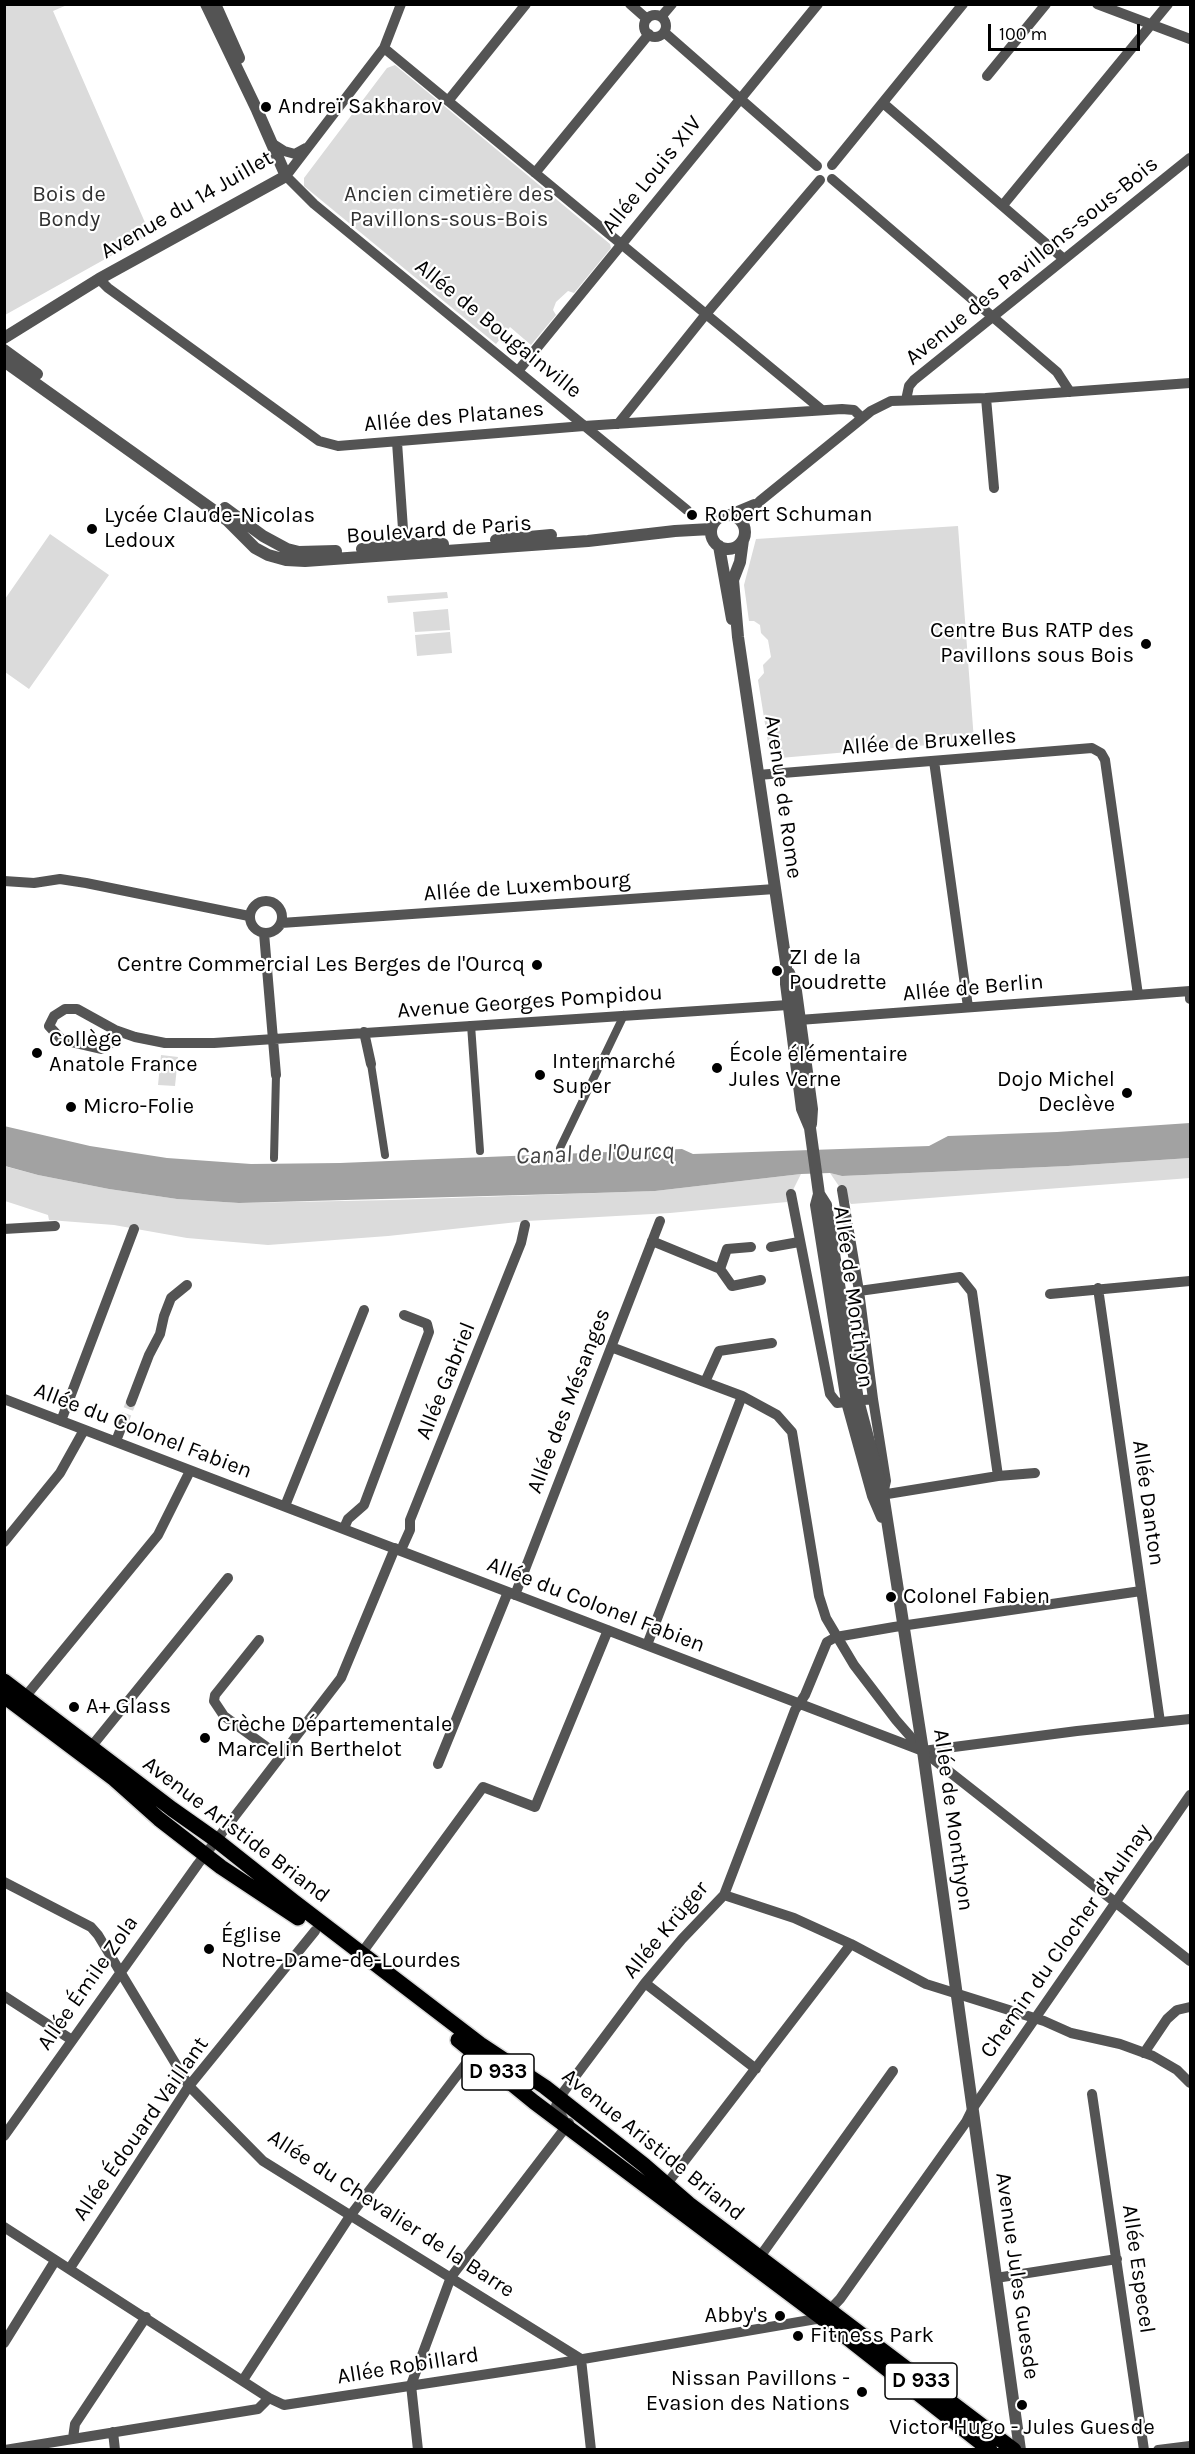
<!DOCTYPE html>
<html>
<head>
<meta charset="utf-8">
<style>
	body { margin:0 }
	#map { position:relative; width:1195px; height:2454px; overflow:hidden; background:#fff; font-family:Karla,sans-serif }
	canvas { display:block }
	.frame { position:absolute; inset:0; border:6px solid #000; pointer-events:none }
	.scale { position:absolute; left:988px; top:24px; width:152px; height:27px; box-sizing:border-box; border:3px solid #000; border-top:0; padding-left:8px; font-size:18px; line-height:21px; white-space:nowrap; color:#000; -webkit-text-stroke:4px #fff; paint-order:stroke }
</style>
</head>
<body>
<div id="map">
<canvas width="1195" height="2454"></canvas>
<div class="frame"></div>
<div class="scale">100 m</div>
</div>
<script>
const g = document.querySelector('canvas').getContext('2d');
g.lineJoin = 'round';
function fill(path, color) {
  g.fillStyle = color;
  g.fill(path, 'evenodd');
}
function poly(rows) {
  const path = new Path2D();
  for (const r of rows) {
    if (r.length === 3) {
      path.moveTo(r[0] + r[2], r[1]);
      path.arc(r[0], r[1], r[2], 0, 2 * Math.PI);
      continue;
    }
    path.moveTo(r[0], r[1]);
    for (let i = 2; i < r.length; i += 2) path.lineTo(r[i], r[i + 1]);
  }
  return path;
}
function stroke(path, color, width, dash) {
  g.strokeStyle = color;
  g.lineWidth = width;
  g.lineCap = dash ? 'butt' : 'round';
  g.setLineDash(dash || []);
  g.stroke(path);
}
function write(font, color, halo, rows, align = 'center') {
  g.font = font + ' Karla,sans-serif';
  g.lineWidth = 4.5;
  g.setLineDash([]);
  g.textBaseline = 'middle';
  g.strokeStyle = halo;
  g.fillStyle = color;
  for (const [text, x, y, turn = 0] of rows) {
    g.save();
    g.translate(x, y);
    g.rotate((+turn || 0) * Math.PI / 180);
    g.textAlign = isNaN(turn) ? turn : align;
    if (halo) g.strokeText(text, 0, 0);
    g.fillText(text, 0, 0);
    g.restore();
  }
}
const green = poly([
	[5,5,67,5,53,11,150,234,5,315],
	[395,65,610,244,611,248,574,293,568,291,556,302,553,310,556,315,531,345,510,327,496,344,304,186,304,178,387,68],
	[958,526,974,741,780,758,769,749,758,680,764,673,763,665,771,657,768,640,761,633,760,625,754,621,749,621,744,585,756,539],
	[50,534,109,575,29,689,5,672,5,599],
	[447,592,448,598,388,603,387,596],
	[448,609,450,630,415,632,413,612],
	[450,632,452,653,417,656,415,635],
	[161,1055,178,1057,175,1086,158,1085],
	[1190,1158,1190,1178,851,1204,830,1173,842,1176,1068,1166],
	[4,1166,38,1175,109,1189,177,1199,239,1203,392,1200,655,1191,801,1174,787,1202,670,1213,527,1221,388,1236,268,1245,187,1238,114,1225,49,1220,48,1215,5,1201]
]);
const water = poly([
	[1190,1123,1190,1158,1068,1166,842,1176,830,1173,801,1174,655,1191,594,1193,239,1203,177,1199,109,1189,38,1175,5,1166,4,1126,90,1146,167,1158,251,1164,340,1163,682,1149,693,1154,929,1146,948,1136,1057,1132]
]);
const minorTunnel = poly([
	[123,1423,131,1402]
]);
const pedestrian = poly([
	[471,1025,480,1151],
	[371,1064,385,1155],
	[560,1148,624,1015],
	[274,1158,276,1075]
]);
const minor = poly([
	[401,4,384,48,286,176,314,204,687,510],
	[630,4,647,19],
	[1097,4,1190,39],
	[655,26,11],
	[661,17,672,4],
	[664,32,817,166],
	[384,48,822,410],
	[987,76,1046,4],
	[448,101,526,4],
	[883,103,1064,259],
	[273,144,284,151,295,154,306,148],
	[832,165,963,4],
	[535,173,649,34],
	[832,179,1057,372,1070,392],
	[1003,205,1168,4],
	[99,279,108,288,319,441,338,446,584,426,842,409,854,410,862,418],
	[518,371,818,4],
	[986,398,994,488],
	[906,400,909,386,914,380,1190,158],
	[618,424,706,314,820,180],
	[397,442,403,529],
	[730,514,754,504],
	[741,521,760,501,871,411,891,401,986,398,1190,383],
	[934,761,968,1007],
	[758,775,1092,748,1101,753,1105,760,1138,995],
	[4,881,34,883,60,879,86,883,249,916],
	[266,917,16],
	[281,923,775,889],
	[264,933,276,1075],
	[794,1016,799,1020,1190,991,1190,999],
	[115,1030,77,1009,65,1009,54,1016,49,1026,62,1040,101,1049,111,1043,115,1030,135,1037,165,1043,214,1043,788,1005],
	[364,1032,371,1064],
	[791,1194,830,1394,837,1403,873,1399,859,1291,842,1190],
	[4,1229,55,1226],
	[652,1241,720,1269],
	[751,1247,727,1249,720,1269,732,1286,761,1280],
	[771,1247,799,1242],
	[1098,1288,1160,1722],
	[859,1291,960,1277,972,1292,998,1476],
	[1050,1294,1190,1281],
	[611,1347,742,1396,777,1415,792,1432,819,1596,826,1618,854,1665,896,1720,923,1751,1190,1961],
	[705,1382,719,1351,772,1343],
	[4,1399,923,1751,1077,1731,1190,1719],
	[873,1399,886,1481,883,1494],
	[131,1402,149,1355,160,1334,164,1316,171,1298,187,1285],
	[61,1421,134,1229],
	[116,1441,123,1423],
	[875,1496,998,1476,1035,1473],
	[285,1506,364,1310],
	[344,1528,348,1519,364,1505,429,1332,427,1324,404,1315],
	[4,1542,60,1473,84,1430],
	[401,1550,410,1530,410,1520,521,1243,525,1225],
	[515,1595,660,1221],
	[259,1640,215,1695,214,1701,224,1716,279,1756],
	[647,1645,742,1396],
	[25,1697,158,1535,190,1471],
	[91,1747,228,1578],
	[438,1764,508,1592],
	[4,1882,91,1927,98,1935,189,2086,263,2161,581,2359,591,2450],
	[724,1895,794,1918,851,1944,926,1984,1044,2021,1071,2033,1120,2044,1153,2056,1177,2070,1190,2083],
	[361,1954,483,1787,535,1807,608,1630],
	[645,1983,756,2069],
	[4,1996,72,2040],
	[1144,2053,1167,2019,1177,2010,1190,2007],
	[1092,2094,1144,2450],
	[565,2122,556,2106,559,2098,645,1983,682,1939,724,1895,795,1710,805,1695,827,1642,836,1637,894,1627,1141,1591],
	[4,2136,198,1864,341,1678,395,1548],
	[666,2185,851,1944],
	[4,2227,269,2398],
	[759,2258,893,2071],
	[70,2268,189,2086,315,1931],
	[996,2278,1117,2259],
	[4,2343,55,2261],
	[243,2380,350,2216,474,2053],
	[113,2432,115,2450],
	[73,2438,75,2424,146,2317],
	[5,2450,258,2409,269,2398,284,2405,554,2364,822,2318,840,2299,966,2122,973,2108,1190,1795],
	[418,2450,411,2385,451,2277,569,2123],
	[1158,2450,1190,2446]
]);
const tertiary = poly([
	[215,4,239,58],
	[4,338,99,279,286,176,257,110,206,4],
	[4,350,37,374],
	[4,361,227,520,255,548,268,555,286,560,305,561,588,541,675,531,711,529],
	[225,508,263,536,287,549,299,552,336,551],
	[728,532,17],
	[496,540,551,535],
	[743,540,740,562,733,580,738,637,786,963,786,984,802,1109,810,1128,819,1194,826,1205,858,1400,883,1494,923,1751,1020,2450],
	[719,546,732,619],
	[362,549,404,544,443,544],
	[789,973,796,991,812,1109,811,1124],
	[819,1194,816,1205,847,1402,873,1496,882,1517]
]);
const primary = poly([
	[4,1681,172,1809,216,1840,293,1901,480,2044,545,2087,644,2165,689,2204,1014,2450],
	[4,1696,113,1778,159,1819,221,1867,298,1918],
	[458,2040,534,2102,822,2318,990,2450]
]);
const markers = [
	[266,107,6,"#000"],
	[692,515,6,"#000"],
	[92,529,6,"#000"],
	[1146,644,6,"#000"],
	[537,965,6,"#000"],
	[777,971,6,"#000"],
	[37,1053,6,"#000"],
	[717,1068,6,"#000"],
	[540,1075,6,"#000"],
	[1127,1093,6,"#000"],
	[71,1107,6,"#000"],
	[891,1597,6,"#000"],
	[74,1707,6,"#000"],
	[205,1738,6,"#000"],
	[209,1949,6,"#000"],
	[780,2316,6,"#000"],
	[798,2336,6,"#000"],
	[862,2392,6,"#000"],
	[1022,2405,6,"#000"]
];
const shields = [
	[498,2072,72],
	[921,2381,72]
];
const shieldNames = [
	["D 933",498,2072],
	["D 933",921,2381]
];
const poiNames = [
	["Andreï Sakharov",278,107],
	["Robert Schuman",704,515],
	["Lycée Claude-Nicolas",104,516],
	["Ledoux",104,541],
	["Centre Bus RATP des",1134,631,"right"],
	["Pavillons sous Bois",1134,656,"right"],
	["ZI de la",789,958],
	["Poudrette",789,983],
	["Centre Commercial Les Berges de l'Ourcq",525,965,"right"],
	["Collège",49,1040],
	["Anatole France",49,1065],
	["École élémentaire",729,1055],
	["Jules Verne",729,1080],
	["Intermarché",552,1062],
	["Super",552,1087],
	["Dojo Michel",1115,1080,"right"],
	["Declève",1115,1105,"right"],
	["Micro-Folie",83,1107],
	["Colonel Fabien",903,1597],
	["A+ Glass",86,1707],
	["Crèche Départementale",217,1725],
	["Marcelin Berthelot",217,1750],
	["Église",221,1936],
	["Notre-Dame-de-Lourdes",221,1961],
	["Abby's",768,2316,"right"],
	["Fitness Park",810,2336],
	["Nissan Pavillons -",850,2379,"right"],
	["Evasion des Nations",850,2404,"right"],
	["Victor Hugo - Jules Guesde",1022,2428,"center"]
];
const streetNames = [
	["Allée Louis XIV",652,175,-51],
	["Avenue du 14 Juillet",187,205,-30],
	["Avenue des Pavillons-sous-Bois",1032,261,-39],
	["Allée de Bougainville",498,329,39],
	["Allée des Platanes",454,417,-5],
	["Boulevard de Paris",439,530,-4],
	["Allée de Bruxelles",929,742,-4],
	["Avenue de Rome",783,797,82],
	["Allée de Luxembourg",527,887,-4],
	["Allée de Berlin",973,988,-5],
	["Avenue Georges Pompidou",530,1002,-4],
	["Allée de Monthyon",853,1297,82],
	["Allée Gabriel",446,1381,-68],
	["Allée des Mésanges",569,1401,-69],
	["Allée du Colonel Fabien",143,1431,21],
	["Allée Danton",1148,1503,82],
	["Allée du Colonel Fabien",596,1605,21],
	["Allée de Monthyon",953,1820,82],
	["Avenue Aristide Briand",236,1830,37],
	["Allée Krüger",666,1930,-50],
	["Chemin du Clocher d'Aulnay",1066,1941,-55],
	["Allée Émile Zola",88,1983,-55],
	["Allée Édouard Vaillant",141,2129,-55],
	["Avenue Aristide Briand",653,2145,39],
	["Allée du Chevalier de la Barre",391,2214,33],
	["Allée Especel",1138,2269,82],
	["Avenue Jules Guesde",1017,2276,82],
	["Allée Robillard",408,2366,-9]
];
const parkNames = [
	["Bois de",69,195],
	["Bondy",69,220],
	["Ancien cimetière des",449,195],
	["Pavillons-sous-Bois",449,220]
];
const waterNames = [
	["Canal de l'Ourcq",595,1154,-2]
];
fill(green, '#dbdbdb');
fill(water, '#a2a2a2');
stroke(minorTunnel, '#d9d9d9', 10, [10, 5]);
stroke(primary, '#dbdbdb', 18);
stroke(pedestrian, '#545454', 8);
stroke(minor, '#545454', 10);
stroke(tertiary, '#545454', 12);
stroke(primary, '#000', 15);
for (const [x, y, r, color] of markers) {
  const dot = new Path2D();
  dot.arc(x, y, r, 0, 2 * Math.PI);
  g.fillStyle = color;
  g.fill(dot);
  stroke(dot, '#fff', 2);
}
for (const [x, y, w] of shields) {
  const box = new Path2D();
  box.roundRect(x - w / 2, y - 18, w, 36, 4.5);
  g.fillStyle = '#fff';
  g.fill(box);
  stroke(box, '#000', 1.5);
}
write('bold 21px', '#000', null, shieldNames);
write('22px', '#000', '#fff', poiNames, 'left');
write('22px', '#000', '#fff', streetNames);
write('22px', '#323232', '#fff', parkNames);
write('italic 24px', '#434343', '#fff', waterNames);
</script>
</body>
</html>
